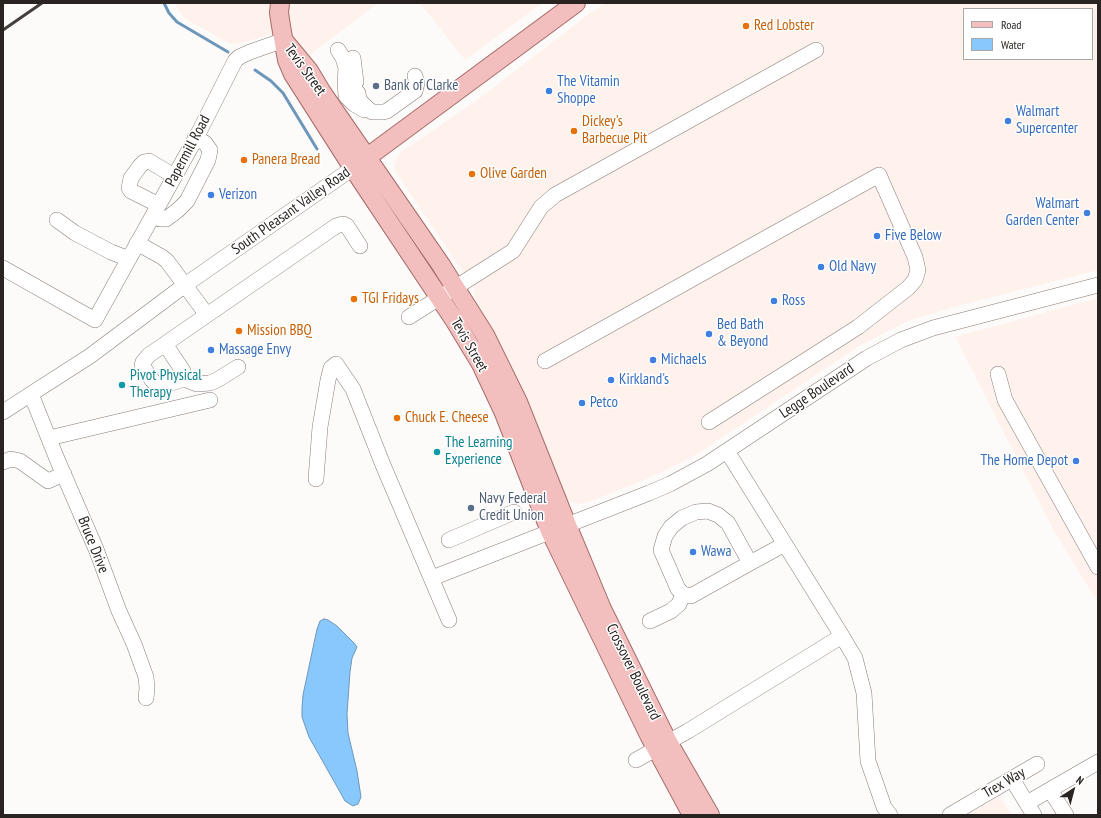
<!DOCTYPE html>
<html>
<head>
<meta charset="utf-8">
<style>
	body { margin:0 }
	#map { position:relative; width:1101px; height:818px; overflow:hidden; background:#fdfbf9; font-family:"PT Sans Narrow",sans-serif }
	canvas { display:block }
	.frame { position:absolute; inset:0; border:4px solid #292422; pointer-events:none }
	.legend { position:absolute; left:963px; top:8px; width:130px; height:52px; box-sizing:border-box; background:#fff; border:1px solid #a9a7a7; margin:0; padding:5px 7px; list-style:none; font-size:12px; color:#292422 }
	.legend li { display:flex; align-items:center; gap:8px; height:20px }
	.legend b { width:20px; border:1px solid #a9a7a7 }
	.north { position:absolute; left:1053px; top:770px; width:40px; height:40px; -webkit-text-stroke:3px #fff; paint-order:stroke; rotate:36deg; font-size:11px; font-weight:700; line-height:16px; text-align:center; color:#292422 }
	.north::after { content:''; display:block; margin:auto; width:14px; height:18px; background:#292422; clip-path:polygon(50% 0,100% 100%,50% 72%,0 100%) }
</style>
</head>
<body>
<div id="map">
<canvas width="1101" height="818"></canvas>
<div class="frame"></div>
<ul class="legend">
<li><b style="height:5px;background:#f2bfbe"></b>Road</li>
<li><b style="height:11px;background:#88c8fc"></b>Water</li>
</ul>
<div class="north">N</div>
</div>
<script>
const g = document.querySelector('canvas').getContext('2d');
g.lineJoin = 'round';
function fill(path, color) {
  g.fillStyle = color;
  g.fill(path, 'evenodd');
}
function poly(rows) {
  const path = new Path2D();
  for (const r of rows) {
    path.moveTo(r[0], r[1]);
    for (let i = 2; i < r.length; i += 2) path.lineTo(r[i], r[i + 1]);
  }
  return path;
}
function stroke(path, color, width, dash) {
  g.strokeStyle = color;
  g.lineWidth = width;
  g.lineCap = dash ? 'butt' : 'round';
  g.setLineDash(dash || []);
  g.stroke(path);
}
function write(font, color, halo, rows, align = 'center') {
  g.font = font + ' "PT Sans Narrow",sans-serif';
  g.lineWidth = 3;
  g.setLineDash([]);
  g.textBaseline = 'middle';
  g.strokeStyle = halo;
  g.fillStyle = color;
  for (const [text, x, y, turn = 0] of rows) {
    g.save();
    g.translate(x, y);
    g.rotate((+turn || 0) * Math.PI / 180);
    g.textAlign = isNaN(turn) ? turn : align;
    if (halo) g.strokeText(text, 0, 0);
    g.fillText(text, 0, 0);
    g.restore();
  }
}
const built = poly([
	[174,3,378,3,307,57,299,46,292,28,241,43,231,44,187,20,180,13],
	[420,3,542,3,465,60],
	[605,3,1098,3,1098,270,957,306,908,321,878,336,858,347,702,451,684,461,651,477,591,501,579,504,569,501,566,496,523,389,504,350,477,302,475,298,475,290,396,172,394,167,397,157,401,152,476,101,589,14],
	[964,9,1092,9,1092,59,964,59],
	[1098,298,1098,603,1054,531,955,337],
	[1000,796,1011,815,968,815]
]);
const water = poly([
	[324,619,328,620,337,626,354,643,357,647,352,658,350,672,347,714,348,733,357,771,361,797,358,804,353,806,345,801,340,792,309,737,302,717,302,708,303,695,317,629,320,621,324,619]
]);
const stream = poly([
	[164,3,169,13,177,22,228,52],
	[255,70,271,81,283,93,317,149]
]);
const minor = poly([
	[338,50,343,58,346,68,345,83,346,96,354,104,364,110],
	[353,58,356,82],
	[358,93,359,100,367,108,372,112,383,112,387,111,415,91,417,83,415,76],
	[159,205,131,191,129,188,131,178,140,166,144,162,149,161,174,176],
	[154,214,160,219,166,219,178,210,187,201,208,160,210,150,205,143,195,138],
	[57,220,75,233,111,252,129,259],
	[137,243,162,257,167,261,207,315],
	[3,268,95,320,198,134,235,61,239,57,250,52,284,40],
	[409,317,513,251,541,207,555,195,816,50],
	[165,344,183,371,184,379],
	[545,361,879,175,915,257,918,270,915,280,908,288,858,327,709,422],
	[238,367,217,380,210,383,197,384,184,379,162,386,156,384,152,380,142,365,143,362,149,355,336,226,343,224,347,226,360,246],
	[998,374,1005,400,1098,567],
	[31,394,57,459,96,549,119,611,134,644,146,677,147,688,146,698],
	[3,412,90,356,185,285,353,168],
	[49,438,210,400],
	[3,462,11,459,20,461,48,481,64,474],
	[316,479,320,427,328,380,331,368,336,364,353,389,383,465,449,620],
	[449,540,514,512],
	[750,563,728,523,718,515,708,511,696,512,682,518,671,527,665,536,661,550,678,589,683,594,691,596,750,563,785,544],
	[432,578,649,493,670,484,707,464,867,358,901,340,933,328,1098,285],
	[650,621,671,611,679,604,683,594],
	[842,636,855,658,864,693,868,761,884,807,890,815],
	[636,760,688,731,842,636,727,451],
	[1012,779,1034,815],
	[1050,790,1066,815],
	[1027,803,1098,762],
	[950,815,1037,764]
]);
const major = poly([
	[280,3,279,13,281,26,287,60,293,74,353,168,455,321,481,364,504,413,550,531,649,735,692,815],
	[285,42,309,71,321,91,441,265,485,335,518,402,567,525,602,609,668,742,710,815],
	[358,164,576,3]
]);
const rail = poly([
	[3,30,42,3]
]);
const markers = [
	[746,26,4,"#e8710a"],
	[376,86,4,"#5c6f8a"],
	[549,91,4,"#3f7fe0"],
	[1008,121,4,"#3f7fe0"],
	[574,131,4,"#e8710a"],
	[244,160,4,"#e8710a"],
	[472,174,4,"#e8710a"],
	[211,195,4,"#3f7fe0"],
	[1087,213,4,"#3f7fe0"],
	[877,236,4,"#3f7fe0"],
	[821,267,4,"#3f7fe0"],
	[354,299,4,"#e8710a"],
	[774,301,4,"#3f7fe0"],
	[239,331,4,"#e8710a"],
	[709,334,4,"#3f7fe0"],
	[211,350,4,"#3f7fe0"],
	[653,360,4,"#3f7fe0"],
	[611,380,4,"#3f7fe0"],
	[122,385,4,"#0f9aa8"],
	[582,403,4,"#3f7fe0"],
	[397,418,4,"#e8710a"],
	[437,452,4,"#0f9aa8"],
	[1076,461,4,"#3f7fe0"],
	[471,508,4,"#5c6f8a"],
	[693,552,4,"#3f7fe0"]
];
const foodNames = [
	["Red Lobster",754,26],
	["Dickey's",582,122],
	["Barbecue Pit",582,139],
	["Panera Bread",252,160],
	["Olive Garden",480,174],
	["TGI Fridays",362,299],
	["Mission BBQ",247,331],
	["Chuck E. Cheese",405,418]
];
const streetNames = [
	["Tevis Street",305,70,54],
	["Papermill Road",188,151,-62],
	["South Pleasant Valley Road",291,211,-35],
	["Tevis Street",469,345,60],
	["Legge Boulevard",817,391,-34],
	["Bruce Drive",93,545,68],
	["Crossover Boulevard",633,672,64],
	["Trex Way",1004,783,-30]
];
const shopNames = [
	["The Vitamin",557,82],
	["Shoppe",557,99],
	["Walmart",1016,112],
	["Supercenter",1016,129],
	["Verizon",219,195],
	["Walmart",1079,204,"right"],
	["Garden Center",1079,221,"right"],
	["Five Below",885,236],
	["Old Navy",829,267],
	["Ross",782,301],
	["Bed Bath",717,325],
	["& Beyond",717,342],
	["Massage Envy",219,350],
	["Michaels",661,360],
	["Kirkland's",619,380],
	["Petco",590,403],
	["The Home Depot",1068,461,"right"],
	["Wawa",701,552]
];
const serviceNames = [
	["Bank of Clarke",384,86],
	["Navy Federal",479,499],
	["Credit Union",479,516]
];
const cultureNames = [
	["Pivot Physical",130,376],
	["Therapy",130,393],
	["The Learning",445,443],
	["Experience",445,460]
];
fill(built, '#fff1ec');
fill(water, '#88c8fc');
stroke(water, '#6c97bb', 1);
stroke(stream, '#6c97bb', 3);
stroke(minor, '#877b76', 16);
stroke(major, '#a66d6b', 20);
stroke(minor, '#fff', 15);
stroke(major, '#f2bfbe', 18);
stroke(rail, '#433e3c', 3);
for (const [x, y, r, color] of markers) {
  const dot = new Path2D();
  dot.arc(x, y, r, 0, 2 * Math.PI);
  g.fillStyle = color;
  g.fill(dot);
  stroke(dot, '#fff', 1.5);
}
write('15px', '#c56008', '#fff', foodNames, 'left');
write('15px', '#292422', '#fff', streetNames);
write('15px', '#366cbe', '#fff', shopNames, 'left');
write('15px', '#4e5e75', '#fff', serviceNames, 'left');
write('15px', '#0d838f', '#fff', cultureNames, 'left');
</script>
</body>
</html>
